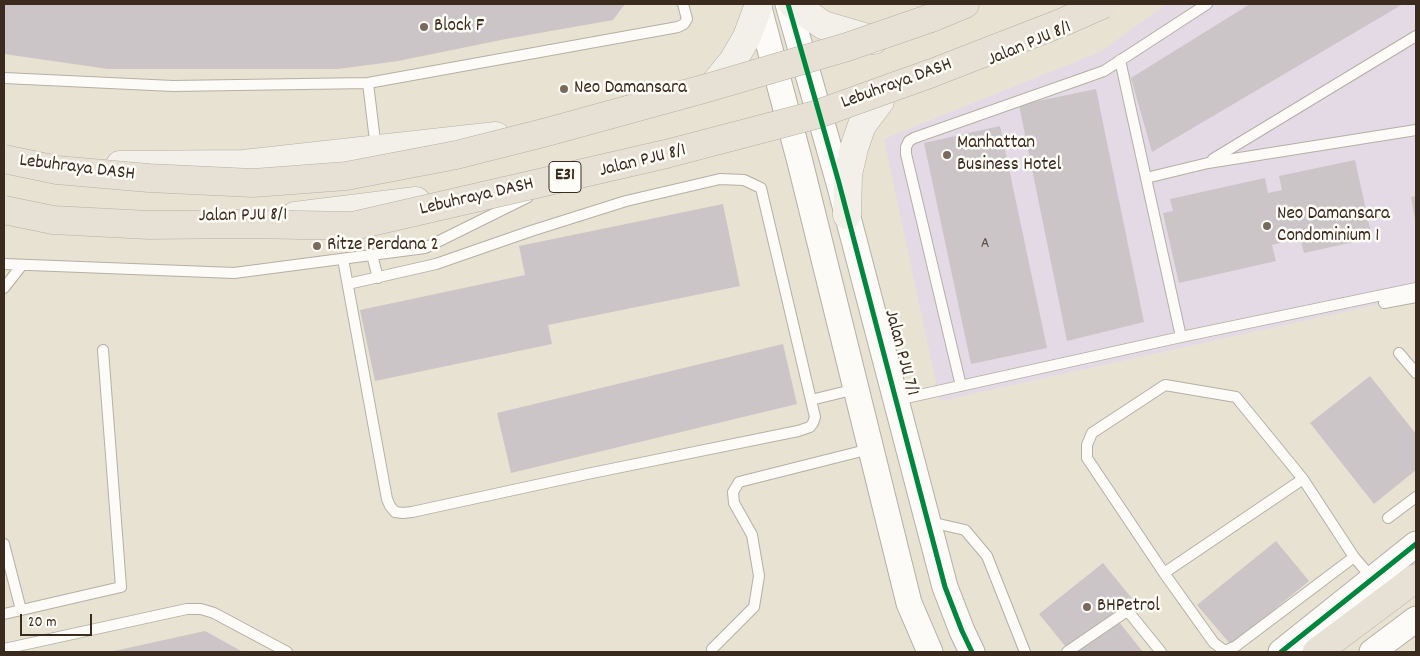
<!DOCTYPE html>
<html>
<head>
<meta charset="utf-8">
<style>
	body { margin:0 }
	#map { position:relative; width:1420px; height:656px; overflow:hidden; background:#e8e2d3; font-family:Dekko,sans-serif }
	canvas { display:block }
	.frame { position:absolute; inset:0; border:5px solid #3b2a1e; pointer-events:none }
	.scale { position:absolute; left:20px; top:614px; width:72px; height:22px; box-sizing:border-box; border:2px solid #3b2a1e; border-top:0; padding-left:6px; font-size:15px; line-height:18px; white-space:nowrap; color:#3b2a1e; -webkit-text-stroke:4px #fdfcf7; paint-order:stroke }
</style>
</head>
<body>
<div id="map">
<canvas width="1420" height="656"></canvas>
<div class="frame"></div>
<div class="scale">20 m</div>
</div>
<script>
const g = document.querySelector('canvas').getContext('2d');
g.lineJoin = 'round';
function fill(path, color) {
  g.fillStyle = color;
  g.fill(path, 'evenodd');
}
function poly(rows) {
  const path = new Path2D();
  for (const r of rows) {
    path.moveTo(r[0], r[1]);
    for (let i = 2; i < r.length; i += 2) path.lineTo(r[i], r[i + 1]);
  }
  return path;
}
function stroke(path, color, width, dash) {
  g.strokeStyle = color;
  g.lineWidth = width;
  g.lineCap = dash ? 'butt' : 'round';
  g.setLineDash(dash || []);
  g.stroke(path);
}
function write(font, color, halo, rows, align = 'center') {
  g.font = font + ' Dekko,sans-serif';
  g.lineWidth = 5;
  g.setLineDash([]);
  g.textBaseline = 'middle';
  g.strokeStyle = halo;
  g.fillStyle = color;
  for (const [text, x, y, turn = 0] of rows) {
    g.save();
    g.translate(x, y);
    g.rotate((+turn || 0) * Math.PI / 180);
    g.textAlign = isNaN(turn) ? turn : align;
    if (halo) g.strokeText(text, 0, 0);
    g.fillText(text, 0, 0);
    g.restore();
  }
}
const built = poly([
	[1167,4,1416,4,1416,296,940,401,884,139,1100,52]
]);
const building = poly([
	[4,4,625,4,613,20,506,39,398,61,338,69,108,69,4,54],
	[1250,4,1403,4,1152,152,1131,78],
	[1096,89,1144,322,1067,341,1019,105],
	[1000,126,1047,348,971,364,924,143],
	[1355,160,1372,238,1304,253,1300,238,1272,245,1276,261,1179,283,1163,213,1173,211,1170,199,1265,178,1268,193,1282,190,1279,176],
	[1416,196,1416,219,1415,219,1411,197],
	[723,204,740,286,548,325,552,344,375,381,360,310,525,275,519,246],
	[783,344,797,404,511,473,497,413],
	[1370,376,1416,434,1416,470,1374,504,1310,423],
	[1276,541,1309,581,1231,645,1197,605],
	[1103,563,1134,601,1115,617,1143,652,1070,652,1039,614],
	[205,631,243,652,114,652,114,651]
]);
const service = poly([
	[1120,60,1181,337],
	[4,78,173,86,368,83,678,27,684,24,687,19,683,4],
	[368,83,376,149],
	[1213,159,1416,36],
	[1146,178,1208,163,1416,130],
	[372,255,378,278],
	[343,259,387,499,390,506,395,512,403,513,412,512,587,474,798,431,810,427,813,423,815,417,761,188,744,180,720,179,626,201,531,231,436,264,348,284],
	[4,264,234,273,425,248,528,197],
	[4,288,22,265],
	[1384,303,1416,297],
	[1399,353,1416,373],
	[961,386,906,154,906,147,909,141,914,138,1104,71,1207,4],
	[811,400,856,389],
	[897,400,1181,337,1416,288],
	[1388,518,1416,497],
	[930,522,965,530,987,556,1025,652],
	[4,544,21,610],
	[1354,557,1236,646,1225,651,1214,643,1164,573,1087,458,1087,445,1092,433,1165,385,1236,397,1303,479,1354,557,1372,578],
	[1164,573,1303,479],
	[4,614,121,587,103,350],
	[4,649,173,612,187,609,201,609,214,613,287,652],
	[712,649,754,607,759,576,752,535,734,503,733,492,739,482,870,449],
	[1067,652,1124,613,1129,613,1131,615,1161,652]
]);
const tertiary = poly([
	[758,4,800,162,909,603,930,652],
	[788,4,839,183,945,587,962,631,972,652],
	[1281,652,1416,544],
	[1372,652,1416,619]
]);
const secondary = poly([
	[793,4,823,25,874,40],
	[716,82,733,61,747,37,758,7],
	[120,165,244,164,496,136],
	[847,215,848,174,854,148,862,125,880,101],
	[295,216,416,201]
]);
const motorway = poly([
	[931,18,965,4],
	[1317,652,1416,578]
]);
const motorwayBridge = poly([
	[4,159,57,170,149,178,253,183,346,176,456,155,547,132,707,88,847,47,931,18],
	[4,210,53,220,149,225,248,224,353,226,666,154,815,115,932,73,1061,23,1104,4]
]);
const cycleway = poly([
	[788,4,839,183,945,587,962,631,972,652],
	[1281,652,1416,544]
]);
const markers = [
	[424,27,5,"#786a5d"],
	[564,89,5,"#786a5d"],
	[947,155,5,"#786a5d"],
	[1267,226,5,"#786a5d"],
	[317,246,5,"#786a5d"],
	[1087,607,5,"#786a5d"]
];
const numberNames = [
	["A",985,245]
];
const shields = [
	[565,177,32]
];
const shieldNames = [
	["E31",565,177]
];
const poiNames = [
	["Block F",434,27],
	["Neo Damansara",574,89],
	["Manhattan",957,144],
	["Business Hotel",957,166],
	["Neo Damansara",1277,215],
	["Condominium 1",1277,237],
	["Ritze Perdana 2",327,246],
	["BHPetrol",1097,607]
];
const streetNames = [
	["Jalan PJU 8/1",1030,45,-23],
	["Lebuhraya DASH",897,85,-20],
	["Jalan PJU 8/1",643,162,-14],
	["Lebuhraya DASH",77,169,7],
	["Lebuhraya DASH",477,198,-13],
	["Jalan PJU 8/1",243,217,-1],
	["Jalan PJU 7/1",900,353,75]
];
fill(built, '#e3dae6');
fill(building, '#cbc5c7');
stroke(service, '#b5afa5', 12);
stroke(tertiary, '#b5afa5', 27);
stroke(secondary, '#b5afa5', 29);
stroke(motorway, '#b5afa5', 29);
stroke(service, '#fcfbf8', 10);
stroke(tertiary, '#fcfbf8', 25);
stroke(secondary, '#f3f0ea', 28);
stroke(motorway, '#e6e1d4', 28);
stroke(motorwayBridge, '#b5afa5', 29, []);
stroke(motorwayBridge, '#e6e1d4', 28);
stroke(cycleway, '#00873e', 5);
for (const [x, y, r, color] of markers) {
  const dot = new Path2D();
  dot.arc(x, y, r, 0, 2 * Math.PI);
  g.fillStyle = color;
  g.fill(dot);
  stroke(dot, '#fdfcf7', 2);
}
write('16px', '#5f5148', null, numberNames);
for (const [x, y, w] of shields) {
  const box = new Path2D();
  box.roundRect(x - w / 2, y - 15.5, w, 31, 4);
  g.fillStyle = '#fdfcf7';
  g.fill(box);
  stroke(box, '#3b2a1e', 1);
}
write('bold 18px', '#3b2a1e', null, shieldNames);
write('19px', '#3b2a1e', '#fdfcf7', poiNames, 'left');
write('19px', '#3b2a1e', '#fdfcf7', streetNames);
</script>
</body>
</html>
